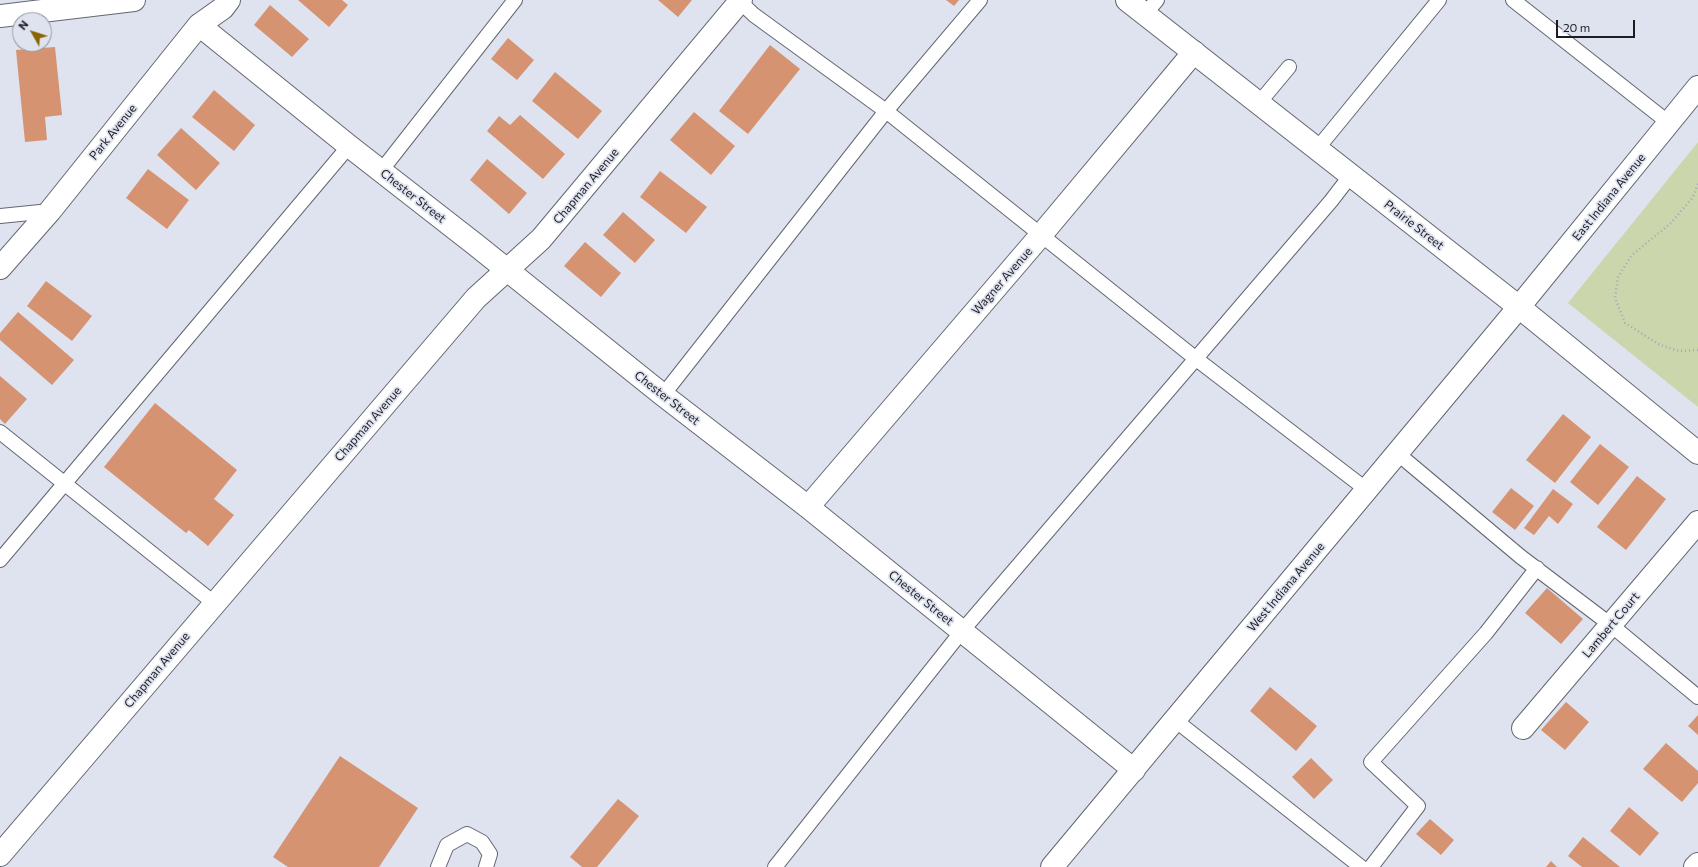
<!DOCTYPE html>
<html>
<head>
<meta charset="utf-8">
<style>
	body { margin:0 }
	#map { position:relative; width:1698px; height:867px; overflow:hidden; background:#dfe3ef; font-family:Commissioner,sans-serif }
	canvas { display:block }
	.north { position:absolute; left:12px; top:12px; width:40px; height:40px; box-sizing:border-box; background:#dfe3ef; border:1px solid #91949d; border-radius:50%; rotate:309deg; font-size:11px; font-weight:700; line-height:16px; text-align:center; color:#1c1d21 }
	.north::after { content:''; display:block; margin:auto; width:14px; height:18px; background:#886500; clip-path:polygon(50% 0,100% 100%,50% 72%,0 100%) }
	.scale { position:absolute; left:1556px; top:20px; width:79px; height:18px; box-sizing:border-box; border:2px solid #1c1d21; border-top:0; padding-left:5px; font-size:12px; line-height:14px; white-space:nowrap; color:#1c1d21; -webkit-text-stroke:3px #dfe3ef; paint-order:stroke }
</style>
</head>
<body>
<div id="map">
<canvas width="1698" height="867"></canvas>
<div class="north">N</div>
<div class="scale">20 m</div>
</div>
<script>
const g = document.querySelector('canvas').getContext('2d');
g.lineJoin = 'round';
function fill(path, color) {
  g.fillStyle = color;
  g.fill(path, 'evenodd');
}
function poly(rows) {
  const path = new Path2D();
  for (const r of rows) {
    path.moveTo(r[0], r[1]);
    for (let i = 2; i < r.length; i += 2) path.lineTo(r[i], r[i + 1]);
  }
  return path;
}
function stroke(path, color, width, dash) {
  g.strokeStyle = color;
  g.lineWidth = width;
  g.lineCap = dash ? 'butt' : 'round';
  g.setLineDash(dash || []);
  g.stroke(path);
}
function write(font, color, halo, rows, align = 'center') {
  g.font = font + ' Commissioner,sans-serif';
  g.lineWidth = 3.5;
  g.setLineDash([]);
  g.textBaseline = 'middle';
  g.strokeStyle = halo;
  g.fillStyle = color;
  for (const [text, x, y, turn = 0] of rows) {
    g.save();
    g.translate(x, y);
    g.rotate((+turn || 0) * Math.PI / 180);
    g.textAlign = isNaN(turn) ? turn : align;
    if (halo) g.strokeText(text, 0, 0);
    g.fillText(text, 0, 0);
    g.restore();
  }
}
const green = poly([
	[1698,142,1698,407,1568,303]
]);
const building = poly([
	[298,0,342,0,348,5,329,27],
	[658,0,692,0,678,17],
	[946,0,959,0,954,6],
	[270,5,309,39,292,57,254,25],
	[508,38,534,60,517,80,491,59],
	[770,45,800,69,748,134,719,111],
	[55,47,62,115,45,117,47,140,25,142,16,50],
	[555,72,602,111,578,139,532,101],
	[214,90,255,125,234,151,192,117],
	[694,112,735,146,711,175,670,140],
	[520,115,565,154,543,179,487,131,499,116,510,125],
	[181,128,220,163,196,190,157,155],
	[487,159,527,193,509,214,470,180],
	[148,169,189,200,167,229,126,198],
	[660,171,707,207,686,233,640,197],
	[623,212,655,240,635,263,603,235],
	[585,242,621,273,601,297,564,266],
	[46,281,92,316,72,341,27,306],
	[18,312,74,360,52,385,0,340,0,333],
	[0,376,27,399,5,424,0,419],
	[155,403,237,470,214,499,234,515,208,546,189,530,186,533,104,467],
	[1563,414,1591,437,1555,483,1526,460],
	[1600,444,1629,467,1598,505,1570,482],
	[1637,476,1666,499,1626,550,1597,527],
	[1511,488,1534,506,1515,530,1492,512],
	[1553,489,1573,504,1558,524,1549,516,1534,535,1524,528],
	[1547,588,1583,619,1561,644,1525,613],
	[1270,687,1317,726,1296,751,1250,711],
	[1566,702,1589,722,1565,750,1541,730],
	[1698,715,1698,735,1688,726],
	[1666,743,1698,771,1698,783,1682,802,1643,769],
	[340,756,418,808,379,867,288,867,273,857],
	[1311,758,1333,780,1314,799,1292,777],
	[618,799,639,816,597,867,582,867,570,857],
	[1629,807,1659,833,1640,856,1610,831],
	[1430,819,1454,840,1441,855,1416,834],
	[1583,837,1620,867,1582,867,1568,856],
	[1551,861,1557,867,1546,867]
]);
const path = poly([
	[1698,184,1693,197,1671,223,1632,255,1618,277,1615,298,1625,323,1660,345,1679,351,1698,350]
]);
const lane = poly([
	[738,0,754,15,886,111,1195,358,1367,490],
	[1513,0,1669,123],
	[1145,14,1157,0],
	[1259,103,1289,67],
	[1317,149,1439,0],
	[381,171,515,0],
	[0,216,50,211],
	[663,395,886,111,980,0],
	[0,432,214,603],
	[1397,453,1521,557,1611,625,1698,697],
	[0,560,349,146],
	[1175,720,1361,867],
	[438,867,447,845,467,834,482,842,490,854,486,867],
	[775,867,962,631,1331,201,1351,175],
	[1371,867,1418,806,1371,762,1486,633,1537,568]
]);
const street = poly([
	[0,16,134,0],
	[199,25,349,146,476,245,663,395,808,507,1134,770],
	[0,268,50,211,199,25,223,8,229,0],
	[808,507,1041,235,1194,52],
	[1523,728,1698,522],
	[0,855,476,298,541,239,741,0],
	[1695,867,1698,864]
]);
const secondary = poly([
	[1127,0,1519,307,1698,453],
	[1052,867,1519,307,1698,87]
]);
const streetNames = [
	["Park Avenue",113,132,-51],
	["Chapman Avenue",586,186,-50],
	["Chester Street",413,196,38],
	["East Indiana Avenue",1609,197,-51],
	["Prairie Street",1414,225,38],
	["Wagner Avenue",1002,281,-49],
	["Chester Street",667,398,38],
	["Chapman Avenue",368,424,-49],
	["West Indiana Avenue",1286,587,-50],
	["Chester Street",921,598,39],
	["Lambert Court",1611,625,-50],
	["Chapman Avenue",157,670,-50]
];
fill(green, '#ccd6ac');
fill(building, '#d69372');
stroke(lane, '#636771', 16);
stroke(street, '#636771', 24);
stroke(secondary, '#636771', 24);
stroke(path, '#a4a7b1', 2.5, [1, 3]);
stroke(lane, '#fff', 14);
stroke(street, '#fff', 22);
stroke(secondary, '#fff', 22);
write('12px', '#1c1d21', '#dfe3ef', streetNames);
</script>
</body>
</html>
